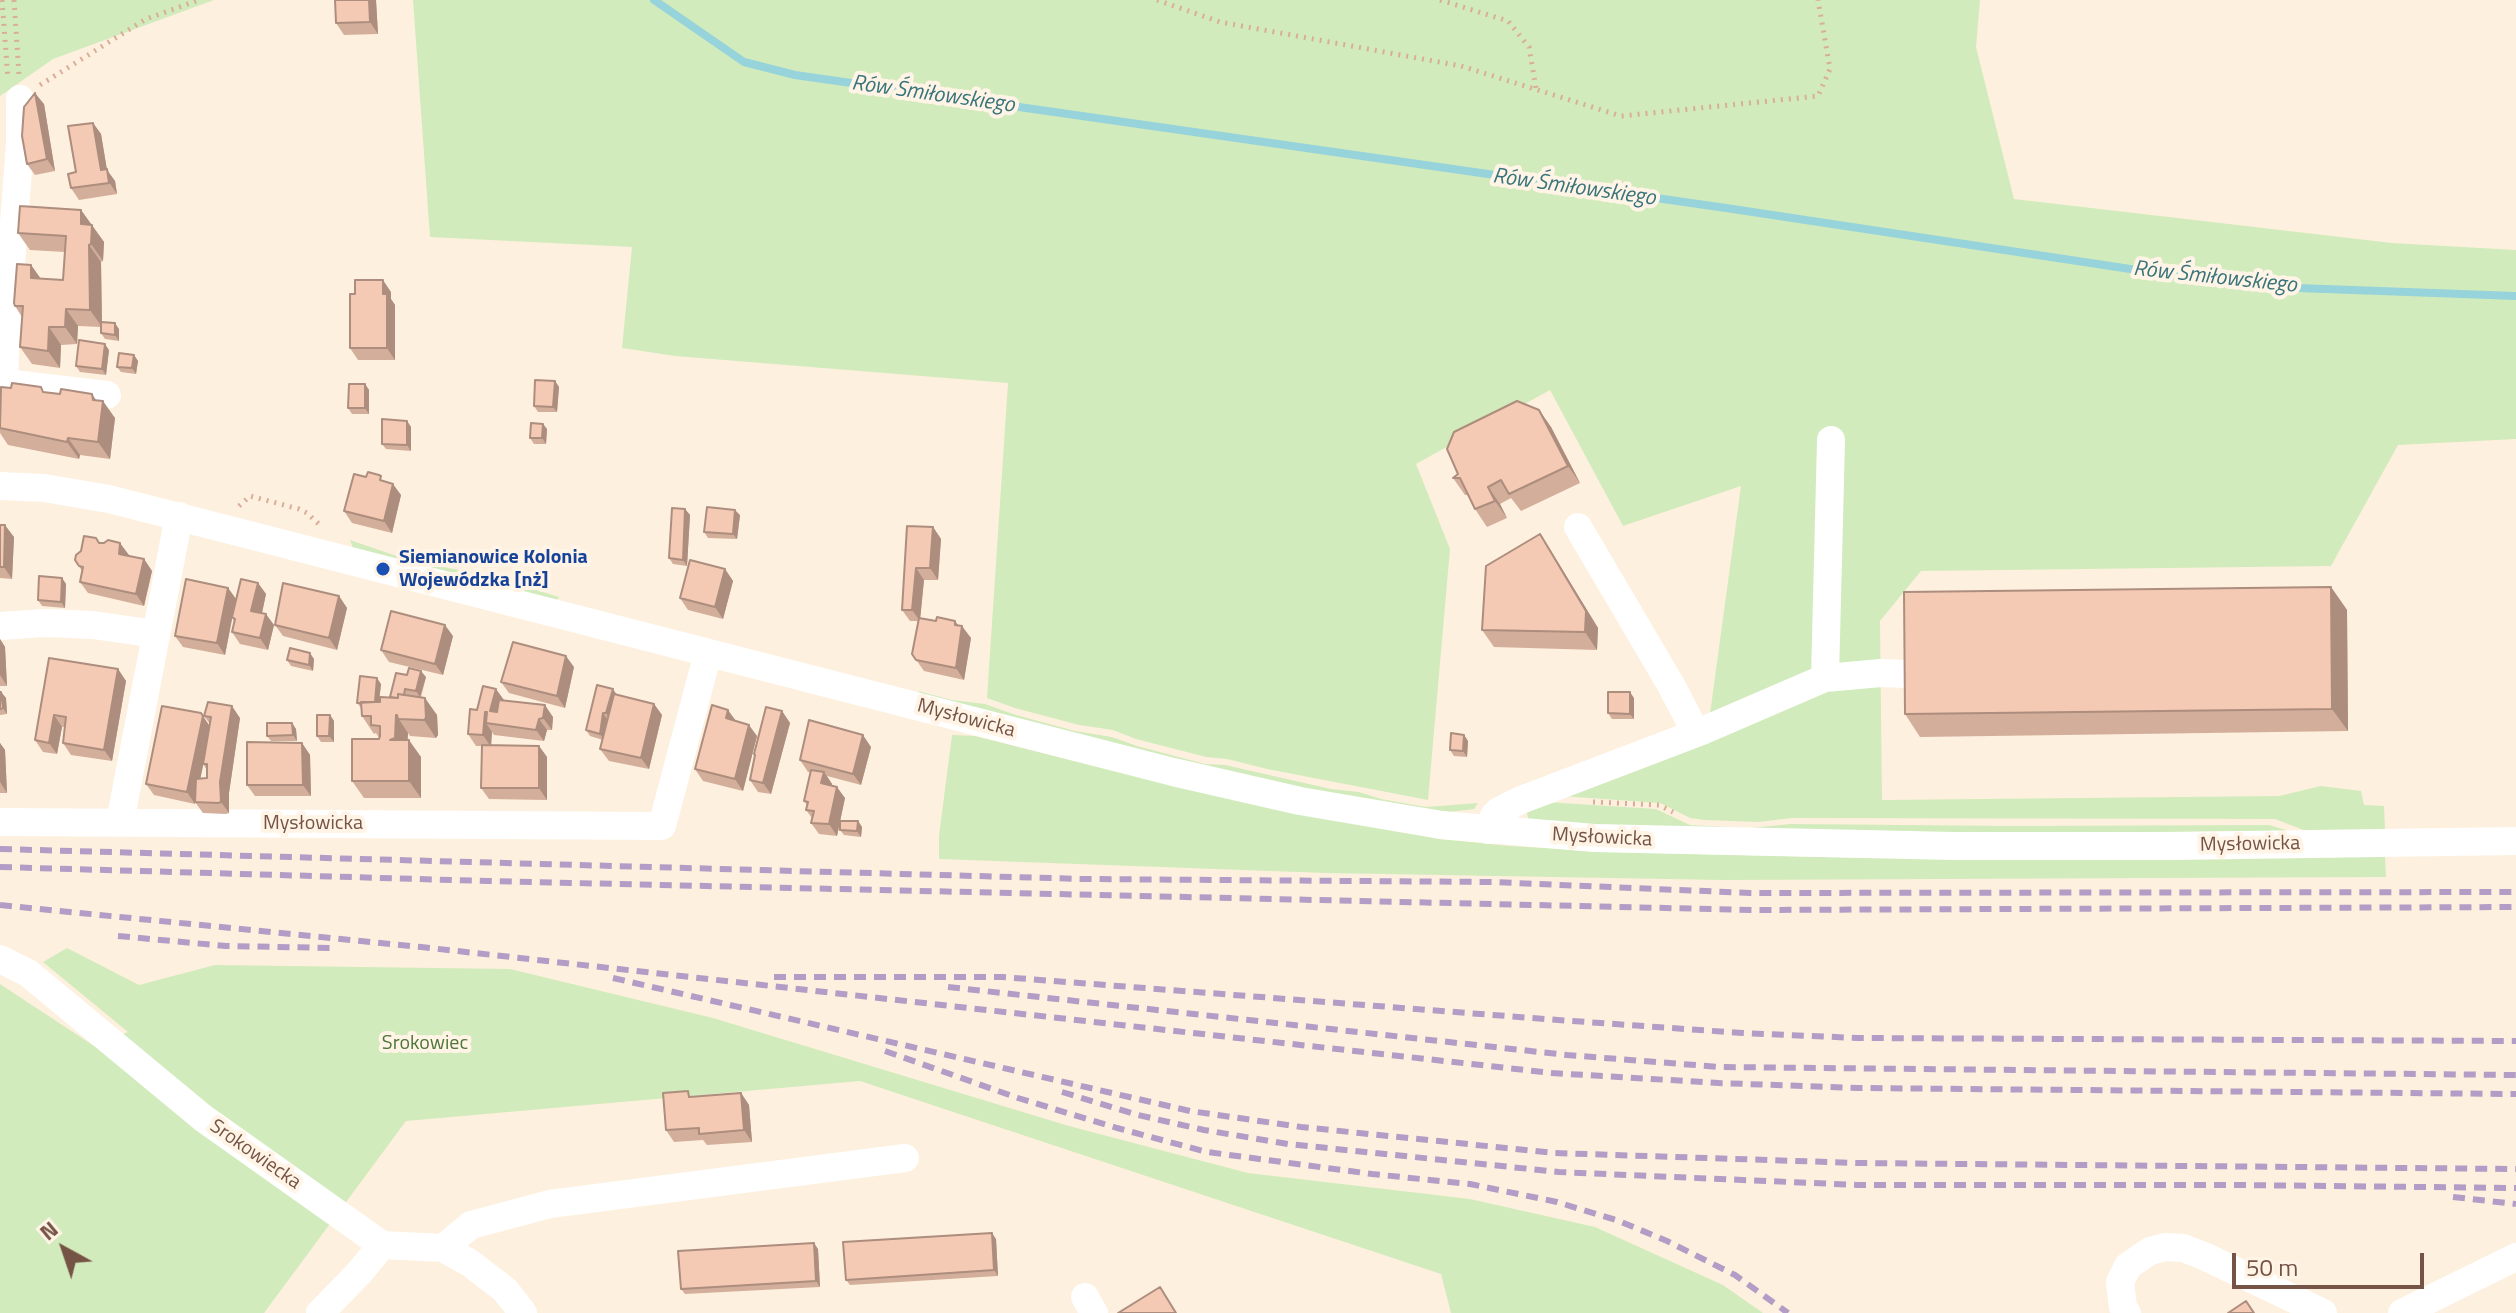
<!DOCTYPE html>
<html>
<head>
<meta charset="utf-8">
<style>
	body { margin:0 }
	#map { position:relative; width:2516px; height:1313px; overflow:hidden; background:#fef0de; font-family:"Titillium Web",sans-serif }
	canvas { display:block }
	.north { position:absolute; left:24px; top:1209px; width:80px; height:80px; -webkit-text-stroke:6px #fff4e5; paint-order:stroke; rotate:320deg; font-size:22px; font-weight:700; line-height:32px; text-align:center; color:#755345 }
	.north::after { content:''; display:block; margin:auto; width:28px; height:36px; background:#755345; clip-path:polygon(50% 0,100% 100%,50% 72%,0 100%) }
	.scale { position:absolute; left:2232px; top:1253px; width:192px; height:36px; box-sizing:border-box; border:4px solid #755345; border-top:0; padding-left:10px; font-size:24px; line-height:28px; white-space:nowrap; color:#755345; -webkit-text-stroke:6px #fff4e5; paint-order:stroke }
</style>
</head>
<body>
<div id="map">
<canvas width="2516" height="1313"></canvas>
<div class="north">N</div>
<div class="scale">50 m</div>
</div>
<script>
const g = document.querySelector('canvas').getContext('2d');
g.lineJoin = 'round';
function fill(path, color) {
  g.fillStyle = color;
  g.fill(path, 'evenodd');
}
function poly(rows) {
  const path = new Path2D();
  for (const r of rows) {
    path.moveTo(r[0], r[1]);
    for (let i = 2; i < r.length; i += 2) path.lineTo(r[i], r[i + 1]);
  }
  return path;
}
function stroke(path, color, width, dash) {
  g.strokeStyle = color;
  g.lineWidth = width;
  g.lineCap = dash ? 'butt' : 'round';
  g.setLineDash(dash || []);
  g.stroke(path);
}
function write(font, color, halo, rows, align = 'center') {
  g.font = font + ' "Titillium Web",sans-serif';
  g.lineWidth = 8;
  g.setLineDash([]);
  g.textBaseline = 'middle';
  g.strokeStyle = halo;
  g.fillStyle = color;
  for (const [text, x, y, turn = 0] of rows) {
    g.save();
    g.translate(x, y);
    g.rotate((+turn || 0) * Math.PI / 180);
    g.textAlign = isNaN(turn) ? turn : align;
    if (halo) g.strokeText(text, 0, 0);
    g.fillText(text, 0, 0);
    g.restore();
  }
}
const green = poly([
	[0,0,214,0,53,59,0,96],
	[413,0,1980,0,1976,47,2014,199,2392,243,2516,250,2516,439,2398,445,2331,566,1921,571,1880,621,1882,800,2279,796,2321,786,2361,791,2364,805,2384,806,2385,830,2306,831,2275,819,1792,818,1759,822,1705,820,1690,818,1660,803,1561,796,1709,721,1741,486,1623,526,1550,390,1416,464,1450,549,1428,800,1267,769,1227,759,1206,757,1136,739,1113,730,1079,725,1015,708,987,698,1008,383,675,356,622,348,632,247,430,237],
	[350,540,411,561,486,575,559,597,557,600,353,548],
	[918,691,952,700,985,704,1016,715,1075,731,1112,737,1137,746,1205,764,1225,765,1331,789,1359,792,1381,799,1426,807,1478,803,1474,809,1449,812,1307,789,1217,769,920,694],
	[952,735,975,736,1118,772,1440,839,1510,846,1615,852,1871,858,2385,856,2386,877,1722,880,1326,873,939,859,939,836],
	[1546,802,1656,809,1690,825,1749,828,1791,824,2014,826,2269,825,2289,831,2015,833,1786,831,1558,823,1528,819,1527,812],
	[67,948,139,985,215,965,510,969,713,1018,1069,1126,1248,1173,1470,1199,1595,1227,1723,1285,1763,1313,1451,1313,1441,1274,860,1081,406,1121,264,1313,0,1313,0,984,94,1046,128,1032,43,962]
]);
const stream = poly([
	[654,0,744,62,795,75,1726,208,2243,286,2516,296]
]);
const path = poly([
	[2,0,8,79],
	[14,0,19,75],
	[1157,0,1220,22,1461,66,1621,116,1818,96,1830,69,1818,0],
	[1440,0,1508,21,1529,47,1536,89],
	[40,85,146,19,199,0],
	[239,506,250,496,299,509,307,513,321,526],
	[1593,802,1659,805,1673,812]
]);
const minor = poly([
	[5,383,107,395],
	[0,399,4,383,6,330,20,143,20,99],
	[0,486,44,488,109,499,1173,772,1300,801,1441,825,1594,838,1954,846,2174,846,2516,841],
	[1578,527,1671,685,1696,733],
	[0,626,45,623,93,625,156,634],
	[1825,678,1831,440],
	[0,822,662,826,708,653],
	[120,822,179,516],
	[1489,830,1494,816,1499,811,1521,800,1702,731,1825,678,1881,673,1907,674],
	[0,959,28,973,203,1118,382,1245,443,1248,470,1263,505,1290,523,1313],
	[443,1248,471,1225,550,1204,905,1158],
	[1085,1297,1094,1313],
	[320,1313,359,1273,382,1245],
	[2127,1313,2123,1307,2120,1282,2128,1266,2150,1251,2165,1247,2183,1248,2204,1256,2323,1313],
	[2402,1313,2516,1257]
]);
const rail = poly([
	[0,849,1084,879,1492,882,1750,893,2516,892],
	[0,867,487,881,1753,910,2516,907],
	[0,905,421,947,1552,1073,1719,1083,1858,1088,2516,1094],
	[118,936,226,946,333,948],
	[774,977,1002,977,1558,1020,1742,1033,1858,1038,2516,1041],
	[613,978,1190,1111,1301,1127,1555,1153,1858,1163,2516,1169],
	[948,987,1567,1055,1720,1067,2516,1075],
	[885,1051,1018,1098,1117,1128,1207,1152,1372,1174,1470,1184,1557,1202,1619,1221,1667,1241,1735,1275,1788,1313],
	[1062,1092,1138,1115,1204,1130,1288,1144,1559,1172,1858,1185,2239,1185,2516,1188],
	[2453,1197,2516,1204]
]);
const wall = poly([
	[335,0,376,0,378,34,344,35,336,23],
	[44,104,55,171,35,175,27,164],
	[93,123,101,134,107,170,115,181,117,194,79,200,71,188],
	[81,210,104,242,103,261,101,262,102,323,119,329,119,341,105,339,101,333,101,327,78,326,77,344,61,345,60,368,32,364,20,347,22,317,15,306,31,265,41,279,63,280,65,252,30,250,18,233],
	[391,292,391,299,395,305,395,360,358,360,350,348],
	[109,350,106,375,80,372,76,366],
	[134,355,138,361,136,374,121,372,117,367],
	[555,381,559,387,557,412,538,412,534,406],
	[365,384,369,390,369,414,352,414,348,408],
	[0,392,45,392,96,400,115,418,110,459,80,455,79,459,8,445,0,433],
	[1539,410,1551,427,1580,483,1521,511,1511,498,1500,504,1507,518,1487,527,1475,509,1468,495,1465,495,1453,478],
	[407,421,411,427,411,451,386,449,382,444],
	[543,424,547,429,546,444,534,444,530,438],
	[385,482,401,495,392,533,352,523,344,511],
	[685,509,690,515,687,566,673,564,669,558],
	[740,515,737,539,708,538,704,532],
	[0,525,14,537,12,579,0,578],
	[907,526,933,527,941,539,938,580,924,580,920,618,958,625,971,638,964,680,924,671,912,654,918,621,910,621,902,610],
	[1540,534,1551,551,1598,628,1597,650,1494,647,1482,630],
	[99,543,120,543,128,556,144,559,152,571,144,606,88,593,80,582,82,571,75,560],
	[725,569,733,581,723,619,688,610,680,598],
	[62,578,66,584,65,608,42,606,38,600],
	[258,583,266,594,262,613,274,625,268,650,240,644,232,632,234,621,232,618,225,655,183,647,175,636,228,588,236,599],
	[2331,587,2347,610,2348,731,1920,737,1905,714],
	[339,596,347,608,337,650,283,636,275,625],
	[453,636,443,675,389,662,381,650],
	[0,639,5,647,7,686,0,686],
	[49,658,118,669,126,681,112,761,71,755,63,743,65,727,62,727,57,754,43,752,35,740],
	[314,659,313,671,291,666,287,660],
	[574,667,565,708,509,693,501,682],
	[426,677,421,697,437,715,438,735,436,738,410,736,408,733,407,740,421,757,421,798,364,798,352,781,379,738,376,733,374,734,362,716,362,709,357,703,381,684,379,702,391,698],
	[0,692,1,692,6,698,7,714,0,715],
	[617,695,654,704,662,715,649,769,609,761,600,749,603,740,590,736,586,730],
	[1634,698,1634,719,1612,719,1608,713],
	[504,701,553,717,552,730,547,730,544,741,494,735,492,732,491,745,539,746,547,757,547,800,489,799,481,788,482,746,476,746,468,734,477,710],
	[782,711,790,723,771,794,758,792,750,780],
	[330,715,334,721,334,742,321,742,317,736],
	[204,716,240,718,229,793,229,813,226,814,203,813,195,802,195,804,154,795,146,784,210,726,210,724],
	[203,764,207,770,207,778,200,779],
	[736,721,757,736,743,791,703,781,695,769],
	[292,723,296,729,297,741,271,741,267,736],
	[1464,735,1468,741,1467,757,1454,756,1450,750],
	[0,743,5,750,7,793,0,793],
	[302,743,310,755,311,796,255,796,247,785],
	[871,747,861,785,827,776,832,784,832,785,845,798,840,821,858,821,862,827,861,837,844,835,840,830,840,822,837,836,819,834,811,823,812,818,806,810,807,805,804,801,811,772,808,772,800,760],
	[741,1093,749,1105,752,1142,707,1145,703,1140,674,1142,666,1130,692,1097],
	[996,1239,998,1276,850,1285,846,1280],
	[818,1249,820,1287,685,1294,681,1289]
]);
const shadedWall = poly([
	[369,0,376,0,378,34,370,22],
	[35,93,44,104,55,171,47,159],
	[93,123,101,134,107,170,115,181,117,194,101,170],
	[81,210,104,242,103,261,91,244,81,224],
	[89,245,101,262,102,327,90,310],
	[31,265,43,282,31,278],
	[383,280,391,292,391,299,395,305,395,360,387,348],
	[66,309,78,326,77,344,65,327],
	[115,323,119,329,119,341,115,335],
	[49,327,61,345,60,368,48,351],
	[105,344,109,350,106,375,102,369],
	[134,355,138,361,136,374,132,368],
	[555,381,559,387,557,412,553,407],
	[365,384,369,390,369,414,365,408],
	[92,394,102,409,103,401,115,418,110,459,98,442],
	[1539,410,1551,427,1580,483,1568,466],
	[407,421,411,427,411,451,407,445],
	[543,424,547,429,546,444,542,438],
	[68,438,80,455,79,459,67,442],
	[393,484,401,495,392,533,384,521],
	[1488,487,1500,504,1507,518,1495,501],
	[685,509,690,515,687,566,683,560],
	[735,510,740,515,737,539,733,534],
	[5,525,14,537,12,579,4,567],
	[933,527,941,539,938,580,930,568],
	[1540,534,1551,551,1598,628,1597,650,1585,632],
	[120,543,129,555,127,565,119,554],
	[144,559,152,571,144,606,136,594],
	[916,568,924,580,920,621,912,610],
	[725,569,733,581,723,619,715,607],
	[62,578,66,584,65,608,61,602],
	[258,583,266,594,260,622,251,611],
	[2331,587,2347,610,2348,731,2332,709],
	[228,588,236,599,225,655,217,643],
	[339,596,347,608,337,650,329,638],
	[266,614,274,625,268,650,260,638],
	[955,621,962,630,962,626,971,638,964,680,956,668],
	[445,625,453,636,443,675,435,664],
	[0,639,5,647,7,686,0,675],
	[310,653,314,659,313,671,309,665],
	[566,656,574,667,565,708,557,696],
	[118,669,126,681,112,761,104,750],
	[421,671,426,677,420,697,416,691],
	[377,678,381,684,378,710,374,704],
	[496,689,504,700,498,723,490,711],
	[613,689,617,695,610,719,606,713],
	[1,692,6,698,7,714,3,708],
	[1630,692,1634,698,1634,719,1630,714],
	[425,698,437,715,438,735,436,738,424,720],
	[654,704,662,715,649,769,641,758],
	[545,705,553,717,552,730,543,718],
	[232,706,240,718,229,793,229,813,221,802,220,782],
	[728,710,736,721,726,718],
	[782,711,790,723,771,794,763,783],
	[485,712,493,724,486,723,492,732,491,747,483,735],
	[201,713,211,728,195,804,187,792],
	[603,713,607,719,604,740,600,734],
	[54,715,62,727,57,754,49,743],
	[330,715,334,721,334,742,329,736],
	[396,715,408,733,407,755,395,738],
	[539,719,547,730,544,741,536,730],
	[292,723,296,729,297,741,293,735],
	[749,725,757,736,743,791,735,779],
	[863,735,871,747,861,785,853,774],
	[1464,735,1468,741,1467,757,1463,751],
	[409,740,421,757,421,798,409,781],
	[0,743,5,750,7,793,0,782],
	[302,743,310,755,311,796,303,785],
	[539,746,547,757,547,800,539,788],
	[824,772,832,784,829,794,821,783],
	[837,787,845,798,837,836,829,824],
	[858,821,862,827,861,837,857,831],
	[741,1093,749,1105,752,1142,744,1130],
	[992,1233,996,1239,998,1276,994,1270],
	[814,1243,818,1249,820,1287,816,1281]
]);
const building = poly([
	[335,0,369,0,370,22,336,23,335,0],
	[35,93,47,159,27,164,22,136,24,107,35,93],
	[93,123,101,170,107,169,109,183,71,188,68,174,76,172,68,126,93,123],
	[20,206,81,210,81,224,92,225,91,244,89,245,90,310,66,309,65,327,49,327,48,351,20,347,23,306,15,306,14,303,17,264,31,265,31,278,63,280,66,236,18,233,20,206],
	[355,280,383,280,383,294,387,294,387,348,350,348,350,294,355,294,355,280],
	[101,322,115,323,115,335,101,333,101,322],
	[79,340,105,344,102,369,76,366,79,340],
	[119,353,134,355,132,368,117,367,119,353],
	[535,380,555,381,553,407,534,406,535,380],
	[12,383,41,387,43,392,60,394,61,389,92,394,93,400,103,401,98,442,68,438,67,442,0,428,1,387,11,388,12,383],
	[349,384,365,384,365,408,348,408,349,384],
	[1517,401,1539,410,1568,466,1509,494,1501,480,1488,487,1495,501,1475,509,1460,478,1453,478,1458,474,1447,449,1454,432,1517,401],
	[382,419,407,421,407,445,382,444,382,419],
	[531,423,543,424,542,438,530,438,531,423],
	[368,472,379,475,381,476,380,480,393,484,384,521,344,511,354,474,366,477,368,472],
	[707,507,735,510,733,534,704,532,707,507],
	[672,508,685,509,683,560,669,558,672,508],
	[0,525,5,525,4,567,0,567,0,525],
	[907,526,933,527,930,568,916,568,912,610,902,610,907,526],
	[1540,534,1586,611,1585,632,1482,630,1486,566,1540,534],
	[84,536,96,538,99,543,104,543,108,540,120,543,119,554,144,559,136,594,80,582,83,567,79,566,75,560,76,555,81,551,84,536],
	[690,560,725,569,715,607,680,598,690,560],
	[39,576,62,578,61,602,38,600,39,576],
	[186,579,228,588,217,643,175,636,186,579],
	[241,579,258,583,251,611,266,614,260,638,232,632,235,619,232,617,241,579],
	[283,583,339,596,329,638,275,625,283,583],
	[2331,587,2332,709,1905,714,1904,592,2331,587],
	[391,611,445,625,435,664,381,650,391,611],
	[937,617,955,621,955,625,962,626,956,668,916,660,912,654,919,618,936,621,937,617],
	[513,642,566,656,557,696,501,682,513,642],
	[290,648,310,653,309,665,287,660,290,648],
	[49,658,118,669,104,750,63,743,66,717,54,715,49,743,35,740,49,658],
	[409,668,421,671,416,691,405,689,404,695,398,694,398,698,390,697,396,673,407,675,409,668],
	[360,676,377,678,375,702,357,703,360,676],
	[597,685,613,689,606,713,603,713,600,734,586,730,597,685],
	[483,686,496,689,490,711,497,712,499,700,545,705,543,718,539,719,536,730,486,723,487,712,485,712,483,735,468,734,470,709,477,710,483,686],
	[0,692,1,692,3,708,0,709,0,692],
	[1608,692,1630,692,1630,714,1608,713,1608,692],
	[398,694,425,698,426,718,424,720,398,719,397,715,396,715,395,738,390,740,409,740,409,781,352,781,352,739,379,739,380,736,380,726,371,725,371,716,362,716,361,702,380,702,380,697,398,698,398,694],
	[614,694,654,704,641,758,600,749,614,694],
	[208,702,232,706,220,782,221,802,218,803,195,802,196,779,207,778,207,764,203,764,211,717,204,716,208,702],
	[712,705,728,710,726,718,749,725,735,779,695,769,712,705],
	[162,706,201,713,203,716,187,792,146,784,162,706],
	[766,707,782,711,763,783,750,780,755,755,754,754,766,707],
	[317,715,330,715,329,736,317,736,317,715],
	[809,720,863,735,853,774,800,760,809,720],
	[267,723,292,723,293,735,267,736,267,723],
	[1451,733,1464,735,1463,751,1450,750,1451,733],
	[247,742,302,743,303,785,247,785,247,742],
	[482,745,539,746,539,788,481,788,482,745],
	[811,770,824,772,821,783,837,787,829,824,811,823,814,811,806,810,808,802,804,801,811,770],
	[840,821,858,821,857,831,840,830,840,821],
	[688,1091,689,1097,741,1093,744,1130,699,1134,699,1128,666,1130,663,1093,688,1091],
	[992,1233,994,1270,846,1280,843,1242,992,1233],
	[814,1243,816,1281,681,1289,678,1251,814,1243],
	[1160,1287,1176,1313,1118,1313,1160,1287],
	[2246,1301,2254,1313,2228,1313,2246,1301]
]);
const markers = [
	[383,569,8,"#1a4fb4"]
];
const transitNames = [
	["Siemianowice Kolonia",399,558],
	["Wojewódzka [nż]",399,581]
];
const streetNames = [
	["Mysłowicka",966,719,15],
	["Mysłowicka",313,824],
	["Mysłowicka",1602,838,3],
	["Mysłowicka",2250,845,-1],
	["Srokowiecka",255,1155,35]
];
const parkNames = [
	["Srokowiec",425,1044]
];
const waterNames = [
	["Rów Śmiłowskiego",933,95,8],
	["Rów Śmiłowskiego",1574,188,8],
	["Rów Śmiłowskiego",2215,278,6]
];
fill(green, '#d2ebbc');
stroke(stream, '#97d3da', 8);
stroke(path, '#d9ae97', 5, [2, 6]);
stroke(minor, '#fff', 28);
stroke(rail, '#b19dc6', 6, [12, 8]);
fill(wall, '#d3ae9b');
fill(shadedWall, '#ac8d7e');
fill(building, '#f5cab4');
stroke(building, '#ac8d7e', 2);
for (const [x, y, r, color] of markers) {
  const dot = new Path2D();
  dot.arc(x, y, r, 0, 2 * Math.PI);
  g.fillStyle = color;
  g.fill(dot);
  stroke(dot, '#fff4e5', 3);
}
write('bold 20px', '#164399', '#fff4e5', transitNames, 'left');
write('20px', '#755345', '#fff4e5', streetNames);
write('20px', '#4e763a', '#fff4e5', parkNames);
write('italic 22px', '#38747c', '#fff4e5', waterNames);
</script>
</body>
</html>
